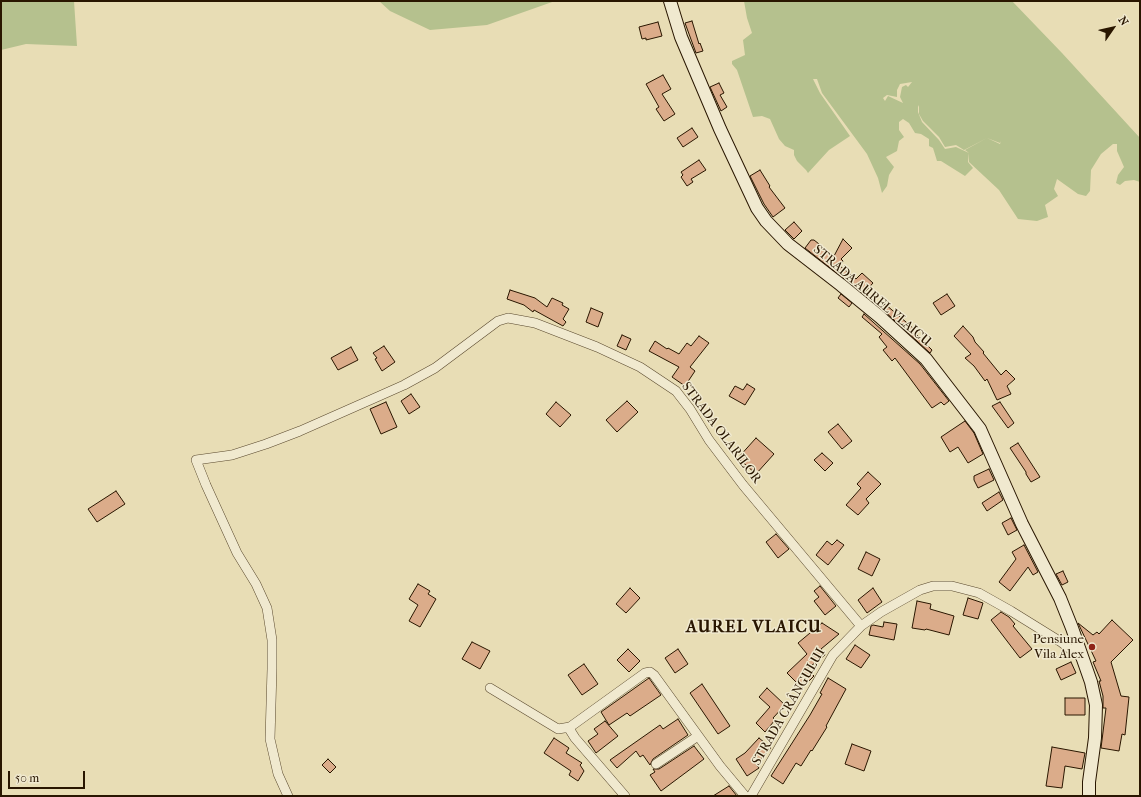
<!DOCTYPE html>
<html>
<head>
<meta charset="utf-8">
<style>
	body { margin:0 }
	#map { position:relative; width:1141px; height:797px; overflow:hidden; background:#e8ddb5; font-family:"IM FELL French Canon",serif }
	canvas { display:block }
	.frame { position:absolute; inset:0; border:2px solid #291600; pointer-events:none }
	.north { position:absolute; left:1093px; top:8px; width:40px; height:40px; -webkit-text-stroke:3px #f0e9cf; paint-order:stroke; rotate:56deg; font-size:11px; font-weight:700; line-height:16px; text-align:center; color:#291600 }
	.north::after { content:''; display:block; margin:auto; width:14px; height:18px; background:#291600; clip-path:polygon(50% 0,100% 100%,50% 72%,0 100%) }
	.scale { position:absolute; left:8px; top:771px; width:77px; height:18px; box-sizing:border-box; border:2px solid #291600; border-top:0; padding-left:5px; font-size:12px; line-height:14px; white-space:nowrap; color:#291600; -webkit-text-stroke:3px #f0e9cf; paint-order:stroke }
</style>
</head>
<body>
<div id="map">
<canvas width="1141" height="797"></canvas>
<div class="frame"></div>
<div class="north">N</div>
<div class="scale">50 m</div>
</div>
<script>
const g = document.querySelector('canvas').getContext('2d');
g.lineJoin = 'round';
function fill(path, color) {
  g.fillStyle = color;
  g.fill(path, 'evenodd');
}
function poly(rows) {
  const path = new Path2D();
  for (const r of rows) {
    path.moveTo(r[0], r[1]);
    for (let i = 2; i < r.length; i += 2) path.lineTo(r[i], r[i + 1]);
  }
  return path;
}
function stroke(path, color, width, dash) {
  g.strokeStyle = color;
  g.lineWidth = width;
  g.lineCap = dash ? 'butt' : 'round';
  g.setLineDash(dash || []);
  g.stroke(path);
}
function write(font, color, halo, rows, align = 'center') {
  g.font = font + ' "IM FELL French Canon",serif';
  g.lineWidth = 3;
  g.setLineDash([]);
  g.textBaseline = 'middle';
  g.strokeStyle = halo;
  g.fillStyle = color;
  for (const [text, x, y, turn = 0] of rows) {
    g.save();
    g.translate(x, y);
    g.rotate((+turn || 0) * Math.PI / 180);
    g.textAlign = isNaN(turn) ? turn : align;
    if (halo) g.strokeText(text, 0, 0);
    g.fillText(text, 0, 0);
    g.restore();
  }
}
const green = poly([
	[1,1,74,1,77,46,26,44,1,50],
	[379,1,555,1,487,25,430,30,390,11],
	[744,1,1012,1,1062,53,1140,138,1140,182,1134,180,1125,181,1120,185,1116,183,1118,175,1124,167,1117,151,1117,144,1113,144,1101,154,1091,170,1090,191,1086,196,1078,194,1057,179,1054,189,1058,196,1045,205,1048,217,1037,221,1018,219,999,190,969,162,969,153,965,150,987,138,1000,144,1001,141,1000,143,987,138,964,150,956,145,945,147,939,137,923,121,919,114,919,105,918,107,918,112,922,122,939,140,945,149,956,147,969,153,968,162,973,168,965,176,941,161,937,161,933,148,929,146,929,139,921,134,915,133,909,123,903,119,899,122,899,130,904,137,899,141,897,151,886,157,894,167,889,175,887,186,882,193,878,178,867,154,822,93,817,79,813,79,820,93,850,136,829,150,808,173,806,170,797,161,794,155,794,150,785,146,779,139,770,119,762,116,753,117,737,70,732,64,732,61,745,55,743,40,752,33,747,18],
	[912,82,916,85,912,82,908,87,906,85,902,87,900,97,903,103,888,96,885,101,883,98,887,95,897,97,897,90,900,84]
]);
const building = poly([
	[692,21,699,44,700,43,703,51,696,53,685,23,692,21],
	[658,22,662,36,646,40,646,38,642,39,639,27,658,22],
	[663,75,671,89,662,94,675,114,664,121,656,109,659,107,646,84,663,75],
	[719,83,724,93,720,95,727,107,721,111,710,87,719,83],
	[692,128,698,137,683,147,677,138,692,128],
	[699,160,706,170,691,179,693,182,687,186,681,177,683,175,681,172,699,160],
	[760,170,770,186,769,187,785,208,773,217,764,204,750,176,760,170],
	[794,222,802,231,794,239,785,230,794,222],
	[843,239,852,248,841,259,843,261,840,266,856,279,862,273,873,283,863,294,805,248,811,240,814,240,834,256,843,239],
	[510,290,535,298,547,307,552,298,563,303,562,305,569,309,563,319,566,322,563,326,534,310,533,312,524,305,507,299,510,290],
	[841,294,852,303,849,307,838,298,841,294],
	[947,294,955,306,941,315,933,303,947,294],
	[885,304,913,328,912,330,932,350,930,353,881,308,885,304],
	[591,308,603,313,598,327,586,322,591,308],
	[864,314,920,364,949,401,944,405,941,402,932,408,895,358,892,361,883,350,887,347,879,337,882,334,862,317,864,314],
	[963,326,973,337,975,342,984,352,983,353,1001,375,1006,370,1015,379,1007,386,1011,394,997,400,987,379,985,381,974,366,965,358,971,354,954,336,963,326],
	[622,335,631,339,626,350,617,346,622,335],
	[699,336,709,343,690,367,695,371,685,386,672,377,679,367,649,351,655,341,667,349,668,348,679,354,687,343,691,346,699,336],
	[384,346,395,362,382,371,375,359,377,358,373,353,384,346],
	[351,347,358,360,338,370,331,358,351,347],
	[747,384,755,389,745,405,729,396,735,386,743,390,747,384],
	[411,394,420,407,409,414,401,401,411,394],
	[627,401,638,412,617,432,606,420,627,401],
	[386,402,397,427,381,434,370,409,386,402],
	[556,402,571,415,560,427,546,414,556,402],
	[1000,402,1014,423,1008,428,992,406,1000,402],
	[965,421,974,433,983,454,968,463,958,447,950,452,941,437,965,421],
	[838,424,852,441,842,449,828,432,838,424],
	[756,438,774,454,756,474,738,458,756,438],
	[1018,443,1040,477,1031,482,1026,474,1026,472,1010,448,1018,443],
	[822,453,833,463,825,471,814,460,822,453],
	[989,469,994,480,978,488,974,480,974,476,989,469],
	[868,472,881,484,866,499,869,503,858,515,846,505,861,488,857,484,868,472],
	[116,491,125,504,97,522,88,509,116,491],
	[999,492,1003,500,987,511,982,503,999,492],
	[1011,518,1017,530,1008,535,1002,523,1011,518],
	[776,534,789,549,778,558,766,542,776,534],
	[837,540,844,545,828,565,816,555,827,541,832,545,837,540],
	[1024,545,1038,572,1033,575,1028,567,1010,591,999,582,1016,559,1012,552,1024,545],
	[866,552,880,559,872,576,858,569,866,552],
	[1063,571,1068,582,1062,585,1056,574,1063,571],
	[418,584,430,591,428,594,436,599,420,627,409,621,418,605,409,599,418,584],
	[820,586,836,606,825,615,814,601,819,597,814,591,820,586],
	[630,588,640,598,626,613,616,604,630,588],
	[873,588,882,602,867,613,858,600,873,588],
	[968,598,983,603,978,619,963,615,968,598],
	[917,601,931,604,930,609,954,616,949,635,926,629,925,630,912,628,917,601],
	[1001,612,1009,617,1015,624,1013,626,1032,649,1020,658,991,620,1001,612],
	[1112,620,1133,640,1111,662,1121,696,1129,697,1125,735,1122,734,1119,751,1101,748,1106,708,1103,708,1103,696,1099,681,1101,681,1093,662,1096,661,1078,623,1093,635,1097,632,1099,634,1112,620],
	[884,622,897,624,894,640,869,635,871,626,873,625,883,627,884,622],
	[822,623,839,634,821,649,825,655,807,669,814,676,802,688,787,673,807,654,798,643,822,623],
	[472,642,490,651,480,669,462,659,472,642],
	[855,645,870,655,861,668,846,659,855,645],
	[628,649,640,661,629,672,617,660,628,649],
	[678,649,688,664,675,673,665,658,678,649],
	[1071,662,1076,673,1061,680,1056,669,1071,662],
	[584,664,598,684,582,695,568,675,584,664],
	[649,678,661,695,630,716,627,713,609,725,601,712,649,678],
	[828,678,846,689,826,726,827,727,812,751,811,750,801,766,796,763,783,784,771,776,810,715,822,694,820,693,828,678],
	[702,684,730,726,718,734,690,693,702,684],
	[767,688,785,705,773,718,775,720,765,732,756,723,770,707,759,697,767,688],
	[1065,698,1085,698,1085,715,1065,715,1065,698],
	[678,719,688,735,653,759,650,765,643,755,640,757,636,751,617,768,610,760,660,725,663,729,678,719],
	[605,721,618,736,596,753,588,741,598,734,594,729,605,721],
	[554,738,569,748,566,753,582,763,580,765,584,771,578,781,569,775,571,771,544,753,554,738],
	[759,738,771,748,756,764,759,768,747,776,736,759,745,753,759,738],
	[852,744,871,751,864,771,845,764,852,744],
	[694,746,704,759,661,791,650,775,655,772,653,769,659,769,694,746],
	[1052,747,1085,753,1082,769,1065,766,1062,788,1046,786,1052,747],
	[328,759,336,767,330,773,322,765,328,759],
	[729,786,737,796,713,796,729,786]
]);
const street = poly([
	[490,688,558,729,570,727],
	[656,764,698,736],
	[288,796,278,774,270,739,272,669,272,640,267,608,256,584,237,553,206,485,196,460,232,455,266,444,300,431,377,397,404,385,435,368,498,321,508,318,535,323,597,347,640,367,676,391,690,409,709,440,743,485,861,626],
	[625,796,575,738,570,730,570,727,645,673,650,672,654,675,720,766,745,796],
	[751,796,833,655,861,626,881,612,920,590,933,586,952,586,979,593,1011,611,1061,642,1082,658]
]);
const secondary = poly([
	[670,1,681,37,720,129,757,208,766,221,788,244,841,285,880,317,926,359,980,429,1022,524,1060,598,1072,628,1091,682,1096,705,1095,738,1089,782,1089,796]
]);
const markers = [
	[1092,647,4,"#8f2418"]
];
const streetNames = [
	["STRADA AUREL VLAICU",872,296,40],
	["STRADA OLARILOR",721,433,53],
	["STRADA CRÂNGULUI",789,707,-60]
];
const poiNames = [
	["Pensiune",1084,640],
	["Vila Alex",1084,655]
];
const districtNames = [
	["AUREL VLAICU",754,628]
];
fill(green, '#b5c18e');
fill(building, '#dbac8a');
stroke(building, '#291600', 1);
stroke(street, '#59482d', 10);
stroke(secondary, '#291600', 14);
stroke(street, '#f0e9cf', 9);
stroke(secondary, '#f0e9cf', 12);
for (const [x, y, r, color] of markers) {
  const dot = new Path2D();
  dot.arc(x, y, r, 0, 2 * Math.PI);
  g.fillStyle = color;
  g.fill(dot);
  stroke(dot, '#f0e9cf', 1.5);
}
write('13px', '#291600', '#f0e9cf', streetNames);
write('13px', '#291600', '#f0e9cf', poiNames, 'right');
g.letterSpacing = '1px';
write('bold 17px', '#291600', '#f0e9cf', districtNames);
g.letterSpacing = '0px';
</script>
</body>
</html>
